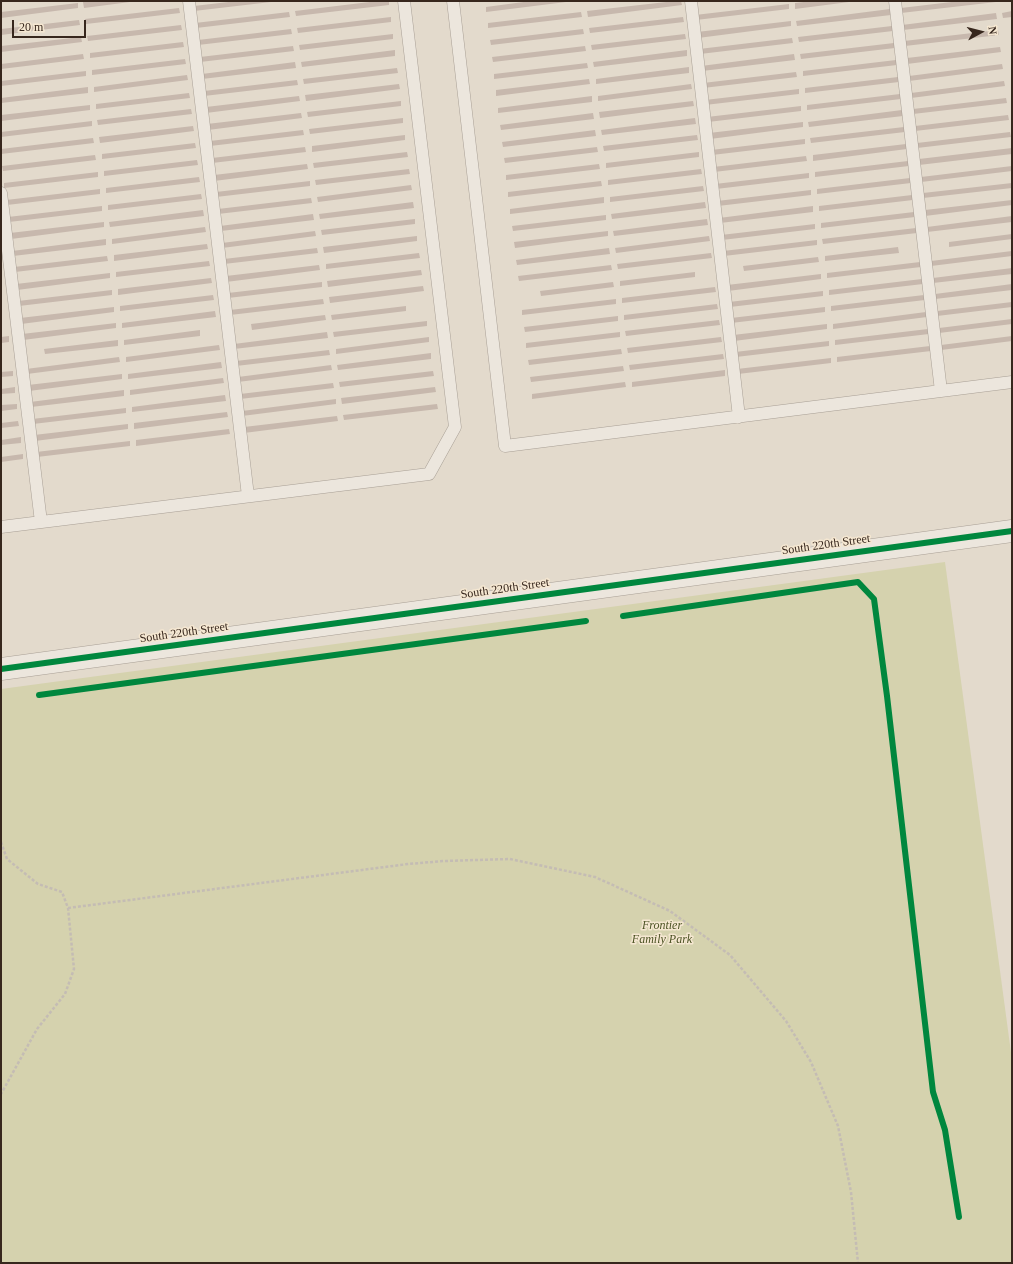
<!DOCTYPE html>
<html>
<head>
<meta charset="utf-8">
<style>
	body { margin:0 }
	#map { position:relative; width:1013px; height:1264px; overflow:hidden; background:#e3dacc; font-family:Georgia,serif }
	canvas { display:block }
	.frame { position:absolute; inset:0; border:2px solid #37271d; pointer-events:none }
	.north { position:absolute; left:961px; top:12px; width:40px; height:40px; -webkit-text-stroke:3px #f5e7d1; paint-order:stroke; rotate:83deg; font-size:11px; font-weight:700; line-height:16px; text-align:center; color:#37271d }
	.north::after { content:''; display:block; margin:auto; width:14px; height:18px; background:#37271d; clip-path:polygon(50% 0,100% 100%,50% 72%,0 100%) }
	.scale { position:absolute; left:12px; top:20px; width:74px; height:18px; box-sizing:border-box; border:2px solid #37271d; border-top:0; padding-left:5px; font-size:12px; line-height:14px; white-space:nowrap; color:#37271d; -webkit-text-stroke:3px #f5e7d1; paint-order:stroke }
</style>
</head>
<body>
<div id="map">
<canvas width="1013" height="1264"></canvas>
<div class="frame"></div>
<div class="north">N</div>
<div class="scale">20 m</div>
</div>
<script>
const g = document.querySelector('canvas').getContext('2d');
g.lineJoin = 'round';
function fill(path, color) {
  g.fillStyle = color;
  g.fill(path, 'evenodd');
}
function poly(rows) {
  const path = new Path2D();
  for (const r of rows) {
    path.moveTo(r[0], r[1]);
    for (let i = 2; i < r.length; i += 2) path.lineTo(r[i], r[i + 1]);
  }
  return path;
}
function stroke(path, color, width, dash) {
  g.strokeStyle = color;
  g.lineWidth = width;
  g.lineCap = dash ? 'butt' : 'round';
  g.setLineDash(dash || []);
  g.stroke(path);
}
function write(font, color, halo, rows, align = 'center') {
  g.font = font + ' Georgia,serif';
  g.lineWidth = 3;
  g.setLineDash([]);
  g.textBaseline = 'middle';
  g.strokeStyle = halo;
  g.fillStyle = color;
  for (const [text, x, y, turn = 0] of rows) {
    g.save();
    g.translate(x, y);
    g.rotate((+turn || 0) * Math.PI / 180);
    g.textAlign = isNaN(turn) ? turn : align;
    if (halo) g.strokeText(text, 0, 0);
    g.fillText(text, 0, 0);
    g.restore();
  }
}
const green = poly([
	[945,562,1012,1060,1012,1263,1,1263,1,689]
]);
const building = poly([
	[95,1,130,1,130,2,84,8,83,2],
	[237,1,271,2,194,11,194,6],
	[378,1,389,1,389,5,296,16,295,11],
	[531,1,566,2,486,12,486,7],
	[675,1,681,1,682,5,588,17,587,11],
	[812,1,849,1,849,2,795,9,795,3],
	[960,1,996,2,901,13,901,8],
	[78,3,78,8,1,18,1,12],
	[789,4,789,9,696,20,695,15],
	[179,8,180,13,86,24,85,19],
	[890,9,891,15,797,26,796,21],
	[1012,11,1012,17,1003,18,1002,13],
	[289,12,290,17,196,28,195,23],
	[581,12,582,17,488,28,488,23],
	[996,13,997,19,903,30,902,25],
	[391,17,391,22,298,33,297,28],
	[683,17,684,22,590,33,589,28],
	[79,20,80,25,1,35,1,29],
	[791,21,791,26,698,38,697,32],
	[181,25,182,30,88,41,87,36],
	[892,26,893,31,799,42,798,37],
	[291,29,292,34,198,45,198,40],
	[583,29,584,34,491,45,490,40],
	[998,30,999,35,905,46,904,41],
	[393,34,393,39,300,50,299,45],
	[685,34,686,39,592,50,591,45],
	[81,37,82,42,1,52,1,46],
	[792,38,793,43,700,54,699,49],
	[183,42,184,47,90,58,90,53],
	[894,43,895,48,801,59,800,54],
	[293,46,294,51,200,62,200,57],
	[585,46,586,51,493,62,492,57],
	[1000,47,1001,52,907,64,907,58],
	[395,50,395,56,302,67,301,62],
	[687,50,687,56,594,67,593,62],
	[83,54,84,59,1,69,1,64],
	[794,54,795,60,702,71,701,66],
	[185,59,186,64,92,75,92,70],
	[896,60,897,65,803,76,803,71],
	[295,62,296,68,202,79,202,74],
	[587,63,588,68,494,79,494,74],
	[1002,64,1003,69,909,81,909,76],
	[689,67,689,73,596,84,596,79],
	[397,68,398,73,304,84,303,79],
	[86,71,86,76,1,86,1,81],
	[796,72,797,77,703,88,703,83],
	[187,75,188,80,94,92,94,87],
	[898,77,899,82,805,93,805,88],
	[589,79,590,84,496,96,496,90],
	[297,80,298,85,204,96,204,91],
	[1004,81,1005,86,911,98,911,93],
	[399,84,400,89,306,101,305,95],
	[691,84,692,89,598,101,598,96],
	[88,87,88,93,1,103,1,98],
	[799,89,799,94,705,105,705,100],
	[189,93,190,98,96,109,96,104],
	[900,94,901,99,807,110,807,105],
	[299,96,300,101,206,113,206,107],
	[592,96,592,102,498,113,498,108],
	[1006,98,1007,103,913,114,913,109],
	[401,101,401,106,308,117,307,112],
	[693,101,694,106,600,118,599,112],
	[90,105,90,110,1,121,1,115],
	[801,106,801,111,708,122,707,117],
	[191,109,192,114,98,125,97,120],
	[902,110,903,116,809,127,808,122],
	[301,113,302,118,208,130,207,124],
	[593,113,594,119,501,130,500,125],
	[1008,115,1009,120,915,131,915,126],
	[403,118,403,123,310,134,309,129],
	[695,118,696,124,602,135,601,130],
	[92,121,92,126,1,137,1,132],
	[803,122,803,127,710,139,709,133],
	[193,126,194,131,100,143,99,137],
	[904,127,905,132,811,143,810,138],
	[303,130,304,135,210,146,210,141],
	[595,130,596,136,503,147,502,142],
	[1010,132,1011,137,917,148,917,143],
	[405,135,405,140,312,152,312,146],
	[697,135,698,140,604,151,603,146],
	[93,138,94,143,1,154,1,149],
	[805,139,805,144,712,155,711,150],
	[195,143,196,148,102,159,102,154],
	[906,144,907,149,813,161,813,155],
	[305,147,306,152,212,163,212,158],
	[597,147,598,152,505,163,504,158],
	[1012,148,1012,154,919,165,919,159],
	[407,152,408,157,314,168,313,163],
	[699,152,699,157,606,168,606,163],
	[95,155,96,160,3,171,2,166],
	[806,156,807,161,714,172,713,167],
	[197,160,198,165,104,176,104,171],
	[908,161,909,166,815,177,815,172],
	[307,164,308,169,214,181,214,175],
	[599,164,600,169,506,180,506,175],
	[1012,166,1012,171,921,182,921,177],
	[409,169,410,174,316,185,315,180],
	[701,169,702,174,608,185,608,180],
	[98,172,98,177,4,188,4,183],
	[809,173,809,178,716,189,715,184],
	[199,177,200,182,106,193,106,188],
	[910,178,911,183,817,194,817,189],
	[310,181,310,186,216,197,216,192],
	[601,181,602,186,508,197,508,192],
	[1012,183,1012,188,923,198,923,193],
	[411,185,412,190,318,202,317,197],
	[703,186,704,191,610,202,610,197],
	[100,189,100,194,7,205,6,200],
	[811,190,811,195,718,206,717,201],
	[201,194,202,199,108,210,108,205],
	[912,195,913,200,819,211,819,206],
	[604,197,604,203,510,214,510,209],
	[311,198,312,203,218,214,218,209],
	[1012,200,1012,205,925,216,925,210],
	[413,202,414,208,320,219,319,214],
	[705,202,706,208,612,219,611,214],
	[102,206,102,211,9,222,8,217],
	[813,206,813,212,720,223,719,218],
	[203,210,204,216,110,227,109,222],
	[914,212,915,217,821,228,821,223],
	[313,214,314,220,221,231,220,226],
	[606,215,606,220,513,231,512,226],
	[1012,216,1012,222,927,232,927,227],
	[415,219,415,224,322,235,321,230],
	[707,219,708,225,614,236,613,231],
	[104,222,104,227,11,239,10,233],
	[815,224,815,229,722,240,721,235],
	[205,227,206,232,112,244,112,239],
	[916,228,917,233,823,244,822,239],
	[315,231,316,236,222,248,222,243],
	[608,231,608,236,515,248,514,242],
	[1012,234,1012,239,949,247,949,242],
	[417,236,417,241,324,253,323,247],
	[709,236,710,241,616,253,615,248],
	[106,239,106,245,13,256,12,251],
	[817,240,817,245,724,256,723,251],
	[207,244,208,249,114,261,114,255],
	[898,247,899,253,825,261,825,256],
	[317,248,318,253,224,264,224,259],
	[609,248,610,254,517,265,516,260],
	[1012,251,1012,256,931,266,931,261],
	[419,253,420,258,326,269,326,264],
	[711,253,712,258,618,269,617,264],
	[107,256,108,261,15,272,14,267],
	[818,257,819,262,744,271,743,266],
	[209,261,210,266,116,277,116,272],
	[920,262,921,267,827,278,827,273],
	[319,265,320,270,226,282,226,276],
	[611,265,612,270,519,281,518,276],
	[1012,268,1012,274,933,283,933,278],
	[421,270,422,275,328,287,327,281],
	[695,272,695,277,620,286,620,281],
	[110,273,110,278,17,290,16,284],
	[821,274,821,279,728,291,727,285],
	[211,278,212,283,118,295,118,289],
	[922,279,923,284,829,295,829,290],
	[322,282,322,287,228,298,228,293],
	[613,282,614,287,541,296,540,291],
	[1012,284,1012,290,935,299,935,294],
	[423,286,424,291,330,303,329,297],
	[715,287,716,292,622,303,622,298],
	[112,290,112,295,19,306,18,301],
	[823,291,823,296,730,307,729,302],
	[213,295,214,300,120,311,120,306],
	[924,295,925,300,831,311,831,306],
	[323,299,324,304,230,315,230,310],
	[616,299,616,304,522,315,522,310],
	[1012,302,1012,307,937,316,937,311],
	[717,304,718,309,624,320,624,315],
	[406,306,406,311,332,320,331,315],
	[114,307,114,312,21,324,20,318],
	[825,307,825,312,731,323,731,318],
	[215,311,216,317,122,328,122,323],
	[926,312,927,317,833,329,833,324],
	[325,315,326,320,252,330,251,324],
	[618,316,618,321,525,332,524,327],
	[1012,319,1012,324,939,333,939,328],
	[719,320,720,325,626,336,625,331],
	[427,321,427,326,334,337,333,332],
	[116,323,116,328,23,340,22,334],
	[827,324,827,329,734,341,733,335],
	[928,329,929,334,835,345,835,340],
	[200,330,200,336,124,345,124,340],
	[327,332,328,338,234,349,234,344],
	[620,332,620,337,526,348,526,343],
	[9,336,9,342,1,343,1,337],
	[1012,336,1012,341,941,350,941,345],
	[429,337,429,342,336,354,336,349],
	[721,337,722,342,628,353,627,348],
	[118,340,118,346,45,354,44,349],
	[829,341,829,346,736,357,735,352],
	[219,345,220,350,126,362,126,357],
	[930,346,931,351,837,362,837,357],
	[621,349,622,354,529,365,528,360],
	[329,350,330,355,236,366,236,361],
	[431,353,431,359,338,370,337,365],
	[723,354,724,359,630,370,629,365],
	[119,357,120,362,27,374,26,369],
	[831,358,831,363,738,374,737,369],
	[221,362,222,368,128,379,128,374],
	[331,365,332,370,238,382,238,377],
	[623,366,624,371,531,382,530,377],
	[725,370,725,376,632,387,632,382],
	[13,371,13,376,1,377,1,372],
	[433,371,434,376,340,387,339,382],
	[122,374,122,379,29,391,28,385],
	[223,378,224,383,130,395,130,390],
	[625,382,626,387,532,399,532,394],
	[333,383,334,388,240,399,240,394],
	[15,387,15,393,1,394,1,389],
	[435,387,436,392,342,404,341,398],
	[124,390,124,396,31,407,30,402],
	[225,395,226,401,132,412,132,407],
	[336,399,336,404,242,416,242,411],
	[17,404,17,409,1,411,1,405],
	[437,404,438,409,344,420,343,415],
	[126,408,126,413,33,424,32,419],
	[227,412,228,417,134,429,134,423],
	[337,416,338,421,244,433,244,427],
	[18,421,19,426,1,428,1,423],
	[128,424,128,429,35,441,34,435],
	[229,429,230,434,136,446,136,440],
	[21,437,21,443,1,445,1,440],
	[130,441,130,446,37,457,36,452],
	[23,454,23,459,1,462,1,457]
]);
const path = poly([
	[1,842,7,859,38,884,62,892,68,908,74,969,65,994,37,1029,1,1094],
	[68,908,408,864,444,861,510,859,595,877,670,911,730,955,786,1021,811,1062,838,1126,851,1192,858,1263]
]);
const lane = poly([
	[189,1,248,496],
	[453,1,505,446,1012,382],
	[691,1,739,417],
	[895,1,941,391],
	[1,193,41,522],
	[1,527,429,474,455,427,404,1]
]);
const street = poly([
	[1,669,1012,531]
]);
const cycleway = poly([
	[623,616,858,582,874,599,887,696,933,1092,945,1130,959,1217],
	[1,669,1012,531],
	[39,695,586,621]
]);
const streetNames = [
	["South 220th Street",826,545,-8],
	["South 220th Street",505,589,-8],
	["South 220th Street",184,633,-8]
];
const parkNames = [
	["Frontier",662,926],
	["Family Park",662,940]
];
fill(green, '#d5d2ae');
fill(building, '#c7b8ad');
stroke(lane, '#a89f95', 13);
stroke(street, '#a89f95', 23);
stroke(path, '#c4bcb4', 2.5, [3, 2]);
stroke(lane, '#ece6dd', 12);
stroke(street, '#ece6dd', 22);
stroke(cycleway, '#00873e', 6);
write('12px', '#37271d', '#f5e7d1', streetNames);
write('italic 12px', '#4c5324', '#f5e7d1', parkNames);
</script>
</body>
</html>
